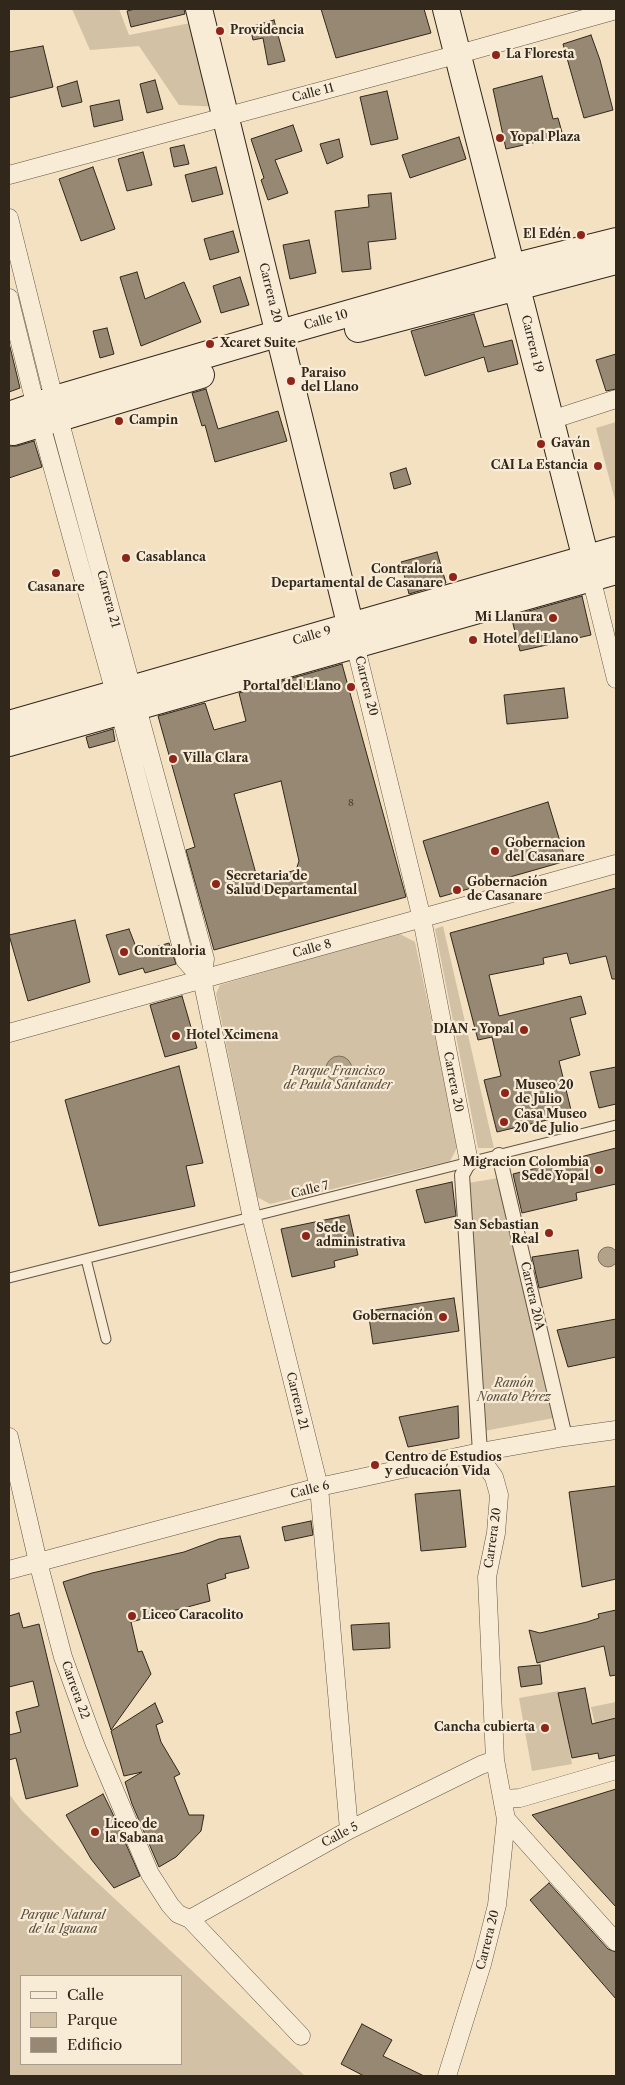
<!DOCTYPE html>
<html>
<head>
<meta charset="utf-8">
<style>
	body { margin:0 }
	#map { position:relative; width:625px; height:2085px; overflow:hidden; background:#f4e1c2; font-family:"Libre Caslon Text",serif }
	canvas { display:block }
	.frame { position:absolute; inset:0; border:10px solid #31271b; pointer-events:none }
	.legend { position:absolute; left:20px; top:1975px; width:162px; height:90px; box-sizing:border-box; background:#f8ecd7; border:1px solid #a89d8c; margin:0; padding:6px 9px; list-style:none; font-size:15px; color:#31271b }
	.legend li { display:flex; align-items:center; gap:10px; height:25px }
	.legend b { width:25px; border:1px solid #a89d8c }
</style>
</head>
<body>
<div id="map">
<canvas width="625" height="2085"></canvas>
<div class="frame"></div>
<ul class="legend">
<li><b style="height:6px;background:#f8ecd7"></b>Calle</li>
<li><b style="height:14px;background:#d3c1a6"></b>Parque</li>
<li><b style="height:14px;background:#968872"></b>Edificio</li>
</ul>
</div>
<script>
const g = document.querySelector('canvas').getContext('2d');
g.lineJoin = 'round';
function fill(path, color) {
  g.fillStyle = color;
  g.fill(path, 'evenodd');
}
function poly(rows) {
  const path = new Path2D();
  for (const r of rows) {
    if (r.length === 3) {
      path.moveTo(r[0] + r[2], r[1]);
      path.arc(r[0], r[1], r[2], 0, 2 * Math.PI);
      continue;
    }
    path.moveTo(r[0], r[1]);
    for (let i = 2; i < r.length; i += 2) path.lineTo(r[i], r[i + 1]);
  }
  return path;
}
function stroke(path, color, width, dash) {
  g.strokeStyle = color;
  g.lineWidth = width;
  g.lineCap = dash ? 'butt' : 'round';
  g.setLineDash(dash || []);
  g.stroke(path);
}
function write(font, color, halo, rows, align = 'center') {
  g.font = font + ' "Libre Caslon Text",serif';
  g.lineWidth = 4.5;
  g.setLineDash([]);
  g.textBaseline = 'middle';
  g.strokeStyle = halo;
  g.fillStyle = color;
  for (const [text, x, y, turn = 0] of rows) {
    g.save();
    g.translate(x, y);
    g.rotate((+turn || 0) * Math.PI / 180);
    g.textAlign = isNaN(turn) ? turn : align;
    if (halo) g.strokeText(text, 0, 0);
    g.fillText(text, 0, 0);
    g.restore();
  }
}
const green = poly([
	[72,9,119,9,129,35,196,22,222,107,179,105,139,46,90,50],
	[616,422,616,504,596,428],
	[443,926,494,1148,478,1148,435,929],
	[398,933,415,942,458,1146,450,1161,270,1204,257,1197,216,994,220,985],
	[498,1178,554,1418,484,1431,468,1183],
	[559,1691,572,1764,532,1771,519,1698],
	[616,1702,616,1720,595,1724,591,1707],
	[9,1794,22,1811,57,1845,305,2076,9,2076],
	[21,1976,181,1976,181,2064,21,2064]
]);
const water = poly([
	[339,1069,13],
	[608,1257,10]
]);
const building = poly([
	[135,9,184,9,185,14,131,27,127,11,135,9],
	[321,9,424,9,431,33,336,58,321,9],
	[274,20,285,61,268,65,263,38,253,40,250,27,274,20],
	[591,35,600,60,613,110,584,118,563,44,591,35],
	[43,46,53,87,9,98,9,52,43,46],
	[542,76,553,119,558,118,563,136,506,149,493,89,542,76],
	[155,80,163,109,147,113,140,84,155,80],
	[77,81,82,102,62,107,57,87,77,81],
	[387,91,398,139,371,145,360,97,387,91],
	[119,100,123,120,94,127,90,106,119,100],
	[293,125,302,151,275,160,288,193,268,200,261,180,264,178,251,139,293,125],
	[459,137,466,159,410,178,402,155,459,137],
	[339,139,343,157,327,164,320,144,339,139],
	[184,145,189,164,174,167,170,148,184,145],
	[143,152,152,185,127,191,118,159,143,152],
	[93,167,115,229,81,241,59,179,93,167],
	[216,167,223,194,192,202,185,175,216,167],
	[391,193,396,239,368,242,371,269,342,272,335,211,369,207,368,195,391,193],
	[233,231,239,252,210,260,204,239,233,231],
	[309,240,316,273,290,279,283,245,309,240],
	[137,272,145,299,184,282,201,322,141,346,120,277,137,272],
	[240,277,249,305,221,313,213,286,240,277],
	[474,314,484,347,512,340,518,364,488,372,484,357,425,376,411,331,474,314],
	[107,328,114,354,100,358,93,331,107,328],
	[10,347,20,388,9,392,9,348,10,347],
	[616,354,616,389,606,391,596,360,616,354],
	[206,389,218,429,278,411,287,441,215,462,205,425,202,426,192,393,206,389],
	[34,441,42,467,9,478,9,446,17,446,34,441],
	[406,468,411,484,394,489,390,473,406,468],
	[437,552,446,583,409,594,401,562,437,552],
	[582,596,591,635,520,651,511,616,582,596],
	[342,664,406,897,214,950,186,850,195,847,158,716,205,703,214,730,246,721,239,693,342,664],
	[281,781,299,861,296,870,258,881,234,794,281,781],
	[564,688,568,718,507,724,504,695,564,688],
	[113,729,115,741,89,748,86,737,113,729],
	[548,802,566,861,440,897,423,841,548,802],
	[616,888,616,979,612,979,606,956,570,964,567,953,543,958,544,964,489,975,499,1016,581,996,586,1014,570,1018,580,1055,559,1061,572,1114,497,1132,484,1080,501,1076,492,1037,478,1040,450,933,616,888],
	[75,920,90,982,28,1001,9,935,75,920],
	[129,929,138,952,169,943,176,964,145,973,143,968,119,975,106,935,129,929],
	[182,996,197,1048,165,1057,150,1005,182,996],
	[179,1066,203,1163,186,1166,195,1206,99,1226,65,1100,179,1066],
	[616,1067,616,1104,599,1108,590,1072,616,1067],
	[616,1148,616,1184,576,1193,577,1200,522,1213,513,1174,616,1148],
	[452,1182,456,1216,425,1223,416,1190,452,1182],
	[349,1215,358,1255,334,1261,335,1267,292,1277,281,1229,349,1215],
	[578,1250,582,1278,539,1288,532,1257,578,1250],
	[454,1298,459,1331,373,1344,368,1311,454,1298],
	[616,1319,616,1357,568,1367,557,1330,616,1319],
	[458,1406,459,1438,408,1447,399,1417,458,1406],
	[616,1486,616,1579,582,1587,569,1492,616,1486],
	[460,1490,466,1547,421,1551,415,1494,460,1490],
	[311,1521,313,1535,285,1541,282,1527,311,1521],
	[240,1536,249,1568,225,1574,226,1578,207,1584,210,1601,131,1622,138,1652,142,1651,151,1674,111,1730,63,1582,92,1573,184,1552,219,1539,240,1536],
	[616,1610,616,1675,610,1676,604,1646,537,1663,529,1630,540,1633,587,1622,599,1618,598,1614,616,1610],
	[19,1613,23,1628,39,1624,78,1786,26,1799,16,1758,9,1760,9,1735,21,1732,16,1712,39,1706,33,1681,9,1687,9,1616,19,1613],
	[389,1623,390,1648,353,1650,351,1625,389,1623],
	[540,1665,542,1684,521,1687,518,1667,540,1665],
	[585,1688,592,1724,616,1718,616,1755,599,1759,598,1753,572,1758,558,1693,585,1688],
	[155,1703,163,1722,156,1725,161,1742,180,1774,174,1777,189,1815,204,1815,201,1831,176,1857,159,1867,132,1804,125,1782,142,1772,124,1776,111,1731,155,1703],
	[616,1789,616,1907,532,1815,616,1789],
	[103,1794,111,1810,140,1876,114,1888,91,1859,66,1815,103,1794],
	[549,1883,608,1949,616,1952,616,1999,530,1900,549,1883],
	[362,2024,392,2040,383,2056,424,2076,364,2076,341,2064,362,2024]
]);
const service = poly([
	[86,1259,106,1339],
	[9,1278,616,1125]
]);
const pedestrian = poly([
	[499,1155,565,1437],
	[469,1162,462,1175,480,1452]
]);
const minor = poly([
	[9,175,459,54,616,10],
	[9,218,59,419,205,959,202,979,252,1218,319,1487,349,1830],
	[9,298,36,407,115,693,185,960,202,979],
	[551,420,616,399],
	[591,577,616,679],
	[355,644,422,919,469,1162],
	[9,1033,616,864],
	[9,1437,38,1562,63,1657,94,1742,150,1874,170,1905,178,1914,190,1919,301,2036],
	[9,1570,319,1487,480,1452,565,1437,616,1430],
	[503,1799,520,1798,616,1770],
	[506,1819,616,1942],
	[190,1919,349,1830,481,1765,495,1760],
	[447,2076,482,1964,497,1905,506,1819,495,1760,487,1577,496,1533,499,1495,494,1477,486,1466,480,1452]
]);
const secondary = poly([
	[199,9,355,644],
	[446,9,590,575],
	[358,329,616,261],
	[9,415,55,399,280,333,512,267,616,241],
	[13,432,201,375],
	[9,724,616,550],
	[9,743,616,571]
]);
const markers = [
	[220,31,5,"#8f2418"],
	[496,55,5,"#8f2418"],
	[500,138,5,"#8f2418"],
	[581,235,5,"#8f2418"],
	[210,344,5,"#8f2418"],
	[291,381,5,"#8f2418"],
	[119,421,5,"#8f2418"],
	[541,444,5,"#8f2418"],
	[598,466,5,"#8f2418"],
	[126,558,5,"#8f2418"],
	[56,573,5,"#8f2418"],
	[453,577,5,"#8f2418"],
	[553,618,5,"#8f2418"],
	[473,640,5,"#8f2418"],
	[351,687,5,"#8f2418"],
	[173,759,5,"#8f2418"],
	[495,851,5,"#8f2418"],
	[216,884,5,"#8f2418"],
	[457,890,5,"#8f2418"],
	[124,952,5,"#8f2418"],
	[524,1030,5,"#8f2418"],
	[176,1036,5,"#8f2418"],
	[505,1093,5,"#8f2418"],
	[504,1122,5,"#8f2418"],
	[599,1170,5,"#8f2418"],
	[549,1233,5,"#8f2418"],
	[306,1236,5,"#8f2418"],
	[443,1317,5,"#8f2418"],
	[375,1465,5,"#8f2418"],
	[132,1616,5,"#8f2418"],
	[545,1728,5,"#8f2418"],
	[95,1832,5,"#8f2418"]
];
const numberNames = [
	["8",351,803]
];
const poiNames = [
	["Providencia",230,31],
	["La Floresta",506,55],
	["Yopal Plaza",510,138],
	["El Edén",571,235,"right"],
	["Xcaret Suite",220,344],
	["Paraiso",301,374],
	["del Llano",301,388],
	["Campin",129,421],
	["Gaván",551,444],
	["CAI La Estancia",588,466,"right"],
	["Casablanca",136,558],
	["Contraloría",443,570,"right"],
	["Departamental de Casanare",443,584,"right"],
	["Casanare",56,588,"center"],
	["Mi Llanura",543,618,"right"],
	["Hotel del Llano",483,640],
	["Portal del Llano",341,687,"right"],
	["Villa Clara",183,759],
	["Gobernacion",505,844],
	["del Casanare",505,858],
	["Secretaria de",226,877],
	["Salud Departamental",226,891],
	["Gobernación",467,883],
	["de Casanare",467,897],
	["Contraloria",134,952],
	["DIAN - Yopal",514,1030,"right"],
	["Hotel Xcimena",186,1036],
	["Museo 20",515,1086],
	["de Julio",515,1100],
	["Casa Museo",514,1115],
	["20 de Julio",514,1129],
	["Migracion Colombia",589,1163,"right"],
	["Sede Yopal",589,1177,"right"],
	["San Sebastian",539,1226,"right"],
	["Real",539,1240,"right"],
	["Sede",316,1229],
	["administrativa",316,1243],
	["Gobernación",433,1317,"right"],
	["Centro de Estudios",385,1458],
	["y educación Vida",385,1472],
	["Liceo Caracolito",142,1616],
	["Cancha cubierta",535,1728,"right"],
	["Liceo de",105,1825],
	["la Sabana",105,1839]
];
const streetNames = [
	["Calle 11",313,93,-15],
	["Carrera 20",270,293,76],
	["Calle 10",326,320,-16],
	["Carrera 19",532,344,76],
	["Carrera 21",108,599,75],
	["Calle 9",312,636,-16],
	["Carrera 20",366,686,76],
	["Calle 8",312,949,-15],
	["Carrera 20",453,1082,79],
	["Calle 7",310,1190,-14],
	["Carrera 20A",532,1296,77],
	["Carrera 21",297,1401,76],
	["Calle 6",310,1490,-14],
	["Carrera 20",493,1538,-82],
	["Carrera 22",75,1690,70],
	["Calle 5",340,1835,-28],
	["Carrera 20",488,1940,-76]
];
const parkNames = [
	["Parque Francisco",338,1072],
	["de Paula Santander",338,1086],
	["Ramón",514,1384],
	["Nonato Pérez",514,1398],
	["Parque Natural",63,1916],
	["de la Iguana",63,1930]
];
fill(green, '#d3c1a6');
fill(water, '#b2a289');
stroke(water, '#7e715d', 1);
fill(building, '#968872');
stroke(building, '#31271b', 1);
stroke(service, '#625645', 11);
stroke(pedestrian, '#625645', 16);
stroke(minor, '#625645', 19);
stroke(secondary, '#31271b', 28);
stroke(service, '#f8ecd7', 9);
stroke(pedestrian, '#f8ecd7', 14);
stroke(minor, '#f8ecd7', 18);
stroke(secondary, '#f8ecd7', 26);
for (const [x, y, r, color] of markers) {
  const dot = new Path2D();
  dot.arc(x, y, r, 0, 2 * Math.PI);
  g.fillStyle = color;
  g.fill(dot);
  stroke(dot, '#f8ecd7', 2);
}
write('10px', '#4a3f31', null, numberNames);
write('bold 12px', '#31271b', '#f8ecd7', poiNames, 'left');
write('12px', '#31271b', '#f8ecd7', streetNames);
write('italic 12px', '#5a4e3e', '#f8ecd7', parkNames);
</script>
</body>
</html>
